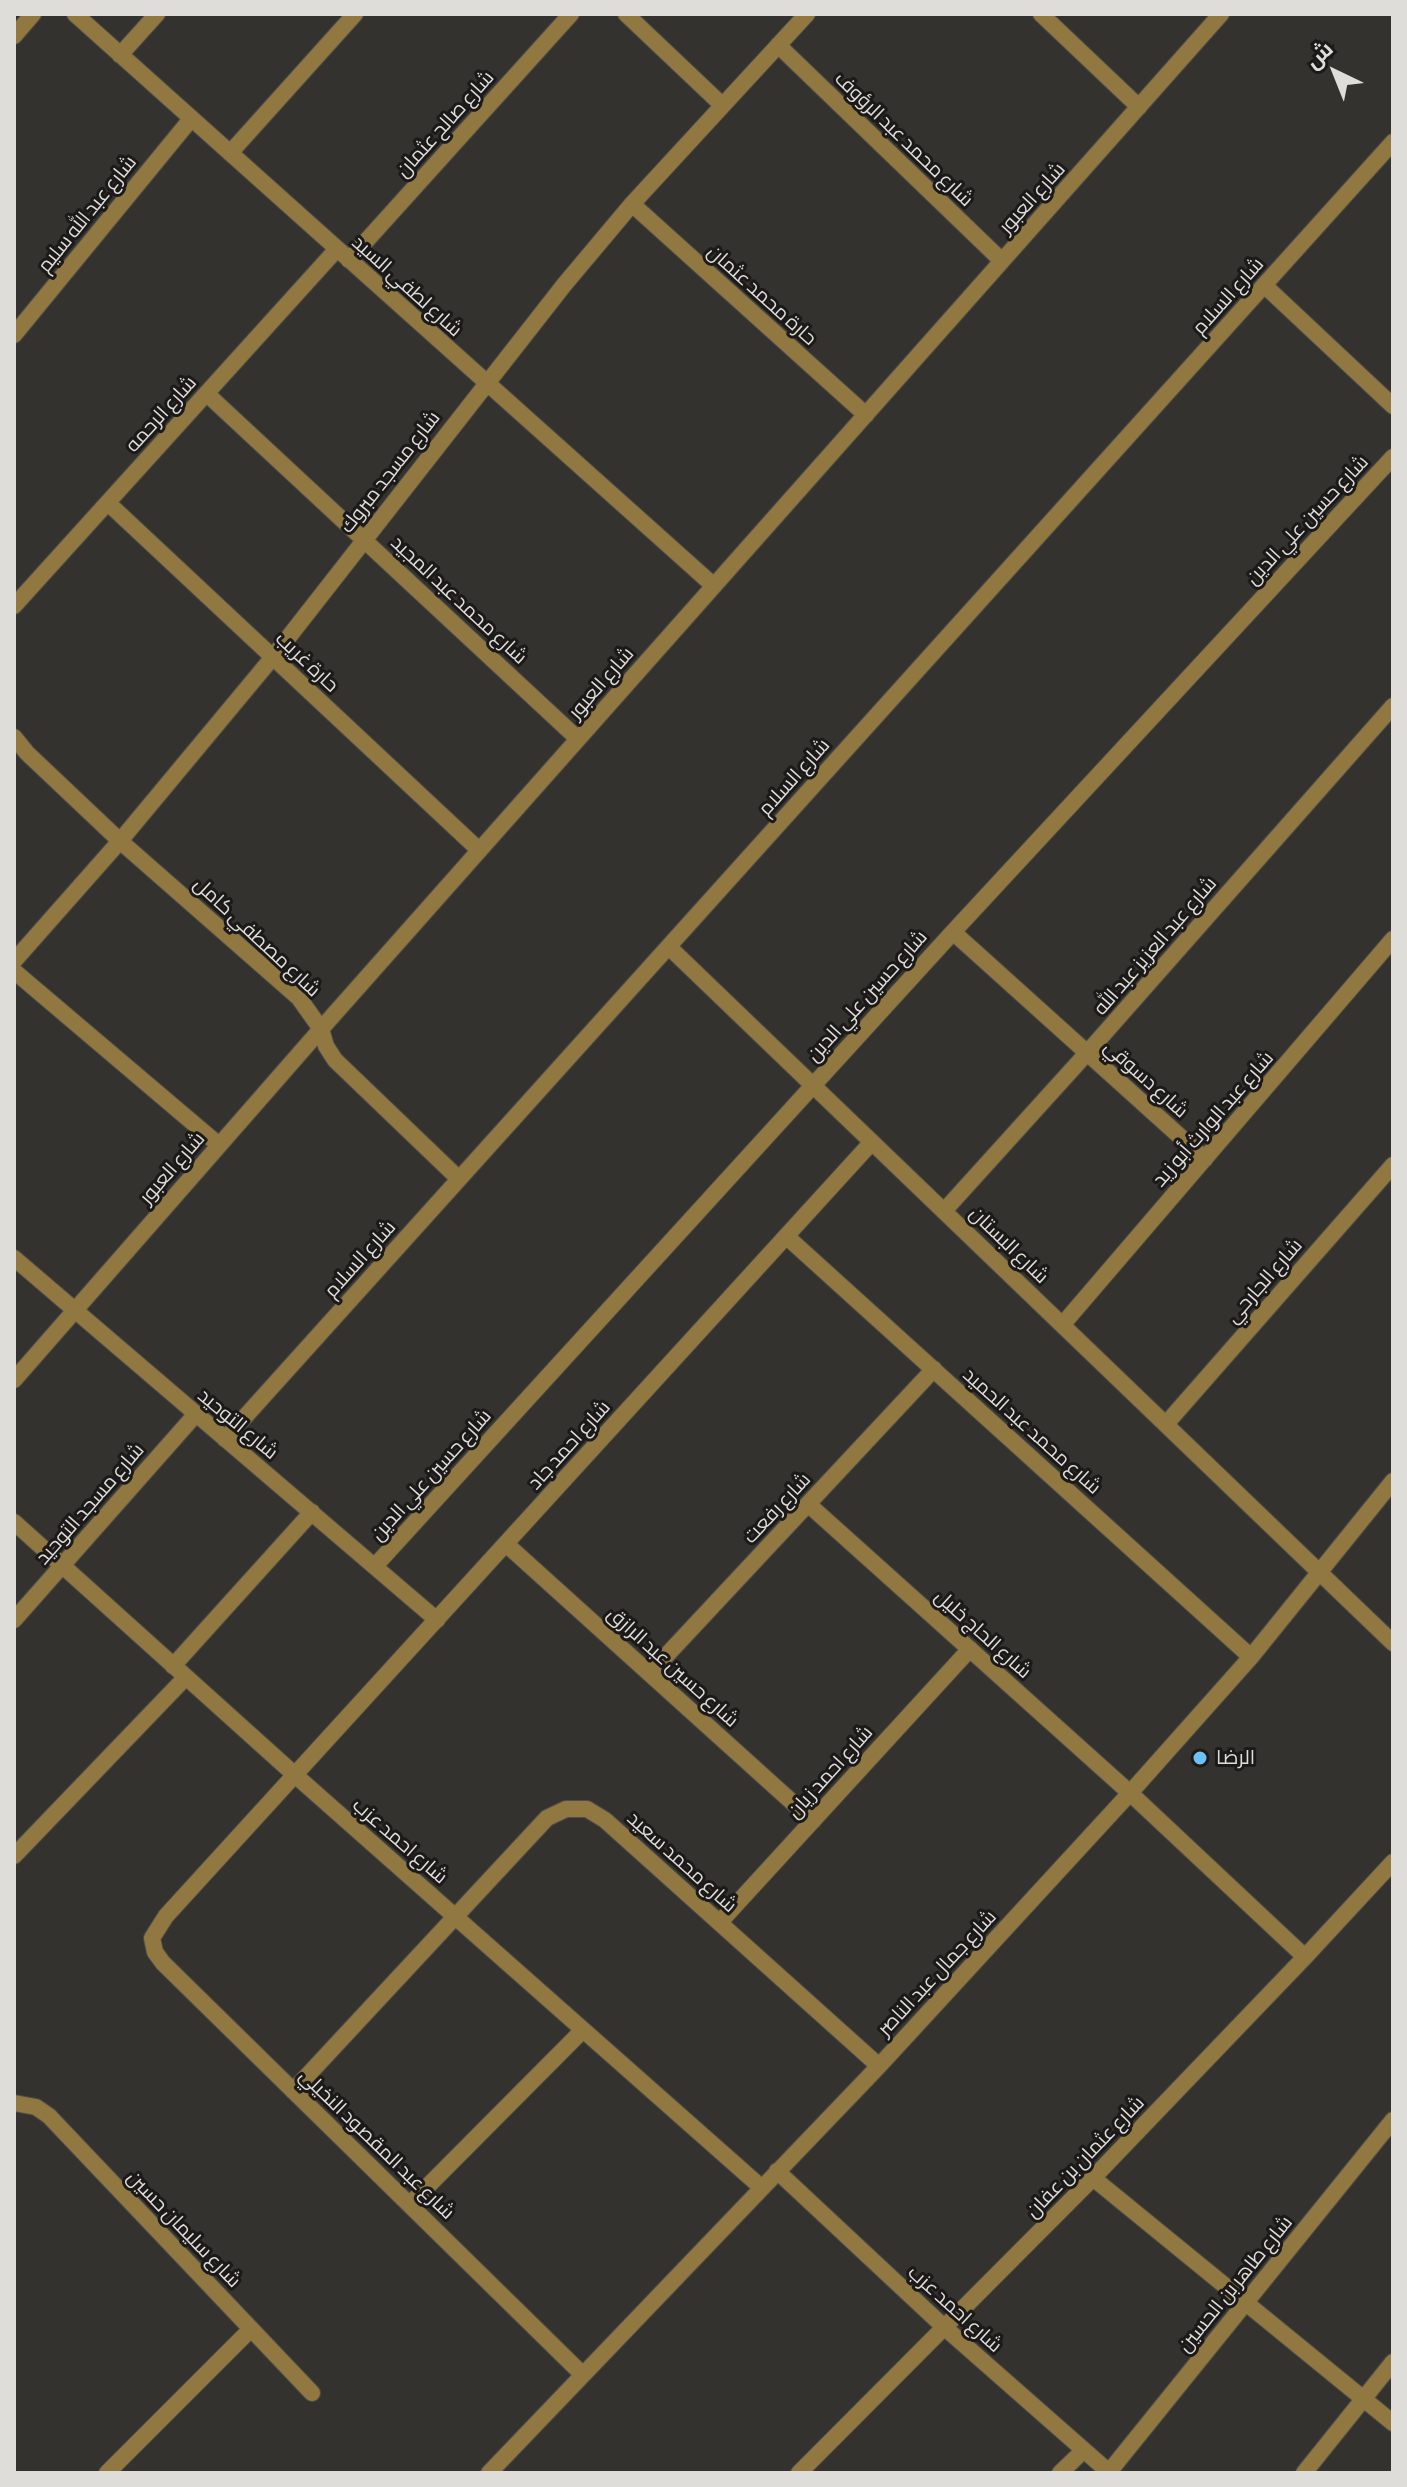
<!DOCTYPE html>
<html>
<head>
<meta charset="utf-8">
<style>
	body { margin:0 }
	#map { position:relative; width:1407px; height:2487px; overflow:hidden; background:#34322e; font-family:"Asap Condensed",Cairo,sans-serif }
	canvas { display:block }
	.frame { position:absolute; inset:0; border:16px solid #deddda; pointer-events:none }
	.north { position:absolute; left:1295px; top:32px; width:80px; height:80px; -webkit-text-stroke:6px #1b1a18; paint-order:stroke; rotate:317deg; font-size:22px; font-weight:700; line-height:32px; text-align:center; color:#deddda }
	.north::after { content:''; display:block; margin:auto; width:28px; height:36px; background:#deddda; clip-path:polygon(50% 0,100% 100%,50% 72%,0 100%) }
</style>
</head>
<body>
<div id="map">
<canvas width="1407" height="2487"></canvas>
<div class="frame"></div>
<div class="north">ش</div>
</div>
<script>
const g = document.querySelector('canvas').getContext('2d');
g.lineJoin = 'round';
function poly(rows) {
  const path = new Path2D();
  for (const r of rows) {
    path.moveTo(r[0], r[1]);
    for (let i = 2; i < r.length; i += 2) path.lineTo(r[i], r[i + 1]);
  }
  return path;
}
function stroke(path, color, width, dash) {
  g.strokeStyle = color;
  g.lineWidth = width;
  g.lineCap = dash ? 'butt' : 'round';
  g.setLineDash(dash || []);
  g.stroke(path);
}
function write(font, color, halo, rows, align = 'center') {
  g.font = font + ' "Asap Condensed",Cairo,sans-serif';
  g.lineWidth = 6;
  g.setLineDash([]);
  g.textBaseline = 'middle';
  g.strokeStyle = halo;
  g.fillStyle = color;
  for (const [text, x, y, turn = 0] of rows) {
    g.save();
    g.translate(x, y);
    g.rotate((+turn || 0) * Math.PI / 180);
    g.textAlign = isNaN(turn) ? turn : align;
    if (halo) g.strokeText(text, 0, 0);
    g.fillText(text, 0, 0);
    g.restore();
  }
}
const minor = poly([
	[75,14,714,586],
	[626,14,722,105],
	[1041,14,1139,107],
	[14,36,33,14],
	[778,45,1002,261],
	[120,55,157,14],
	[230,153,355,14],
	[632,204,866,415],
	[349,260,571,14],
	[1264,285,1393,406],
	[14,335,191,119],
	[207,394,578,739],
	[108,503,479,850],
	[14,606,337,249],
	[14,737,27,753,120,841,299,998,321,1029,326,1046,335,1060,459,1179],
	[953,932,1205,1159],
	[669,947,1393,1643],
	[14,961,120,841,273,657,564,285,632,204,807,14],
	[14,971,219,1145],
	[944,1211,1087,1053,1393,706],
	[786,1236,1251,1657],
	[14,1258,437,1620],
	[1063,1324,1393,939],
	[14,1380,321,1029,1221,14],
	[1166,1424,1393,1165],
	[225,1439,1393,142],
	[808,1504,1130,1793,1305,1957],
	[14,1522,295,1775,762,2188],
	[506,1544,813,1821],
	[375,1566,953,932,1393,457],
	[14,1620,196,1414],
	[173,1666,312,1512],
	[650,1673,934,1369],
	[14,1856,186,1677],
	[720,1922,970,1649],
	[293,2091,547,1818,566,1809,587,1809,605,1820,879,2066],
	[14,2103,36,2107,49,2116,312,2393],
	[777,2171,944,2327,1110,2473],
	[1093,2178,1393,2423],
	[410,2204,583,2030],
	[582,2374,163,1963,155,1952,152,1938,166,1916,872,1142],
	[1109,2472,1393,2120],
	[107,2473,251,2329],
	[489,2473,879,2066,1130,1793,1251,1657,1393,1481],
	[799,2473,1093,2178,1305,1957,1393,1862],
	[1060,2473,1084,2450],
	[1304,2473,1393,2362]
]);
const markers = [
	[1200,1758,8,"#6dc2f3"]
];
const streetNames = [
	["شارع صالح عثمان",445,124,-48],
	["شارع محمد عبد الرؤوف",904,139,44],
	["شارع العبور",1032,198,-48],
	["شارع عبد الله سليم",87,214,-51],
	["شارع لطفي السيد",407,286,42],
	["حارة محمد عثمان",762,295,42],
	["شارع السلام",1228,296,-48],
	["شارع الرحمه",161,414,-48],
	["شارع مسجد مبروك",390,472,-52],
	["شارع حسين علي الدين",1307,520,-47],
	["شارع محمد عبد المجيد",459,600,43],
	["حارة غريب",307,662,43],
	["شارع العبور",601,683,-49],
	["شارع السلام",794,777,-48],
	["شارع مصطفي كامل",257,937,43],
	["شارع عبد العزيز عبد الله",1155,946,-49],
	["شارع حسين علي الدين",867,996,-48],
	["شارع دسوقي",1146,1079,42],
	["شارع عبد الوارث أبو زيد",1213,1119,-49],
	["شارع العبور",172,1168,-49],
	["شارع البستان",1009,1245,44],
	["شارع السلام",360,1259,-48],
	["شارع الجارحي",1264,1281,-49],
	["شارع التوحيد",238,1424,40],
	["شارع محمد عبد الحميد",1032,1431,42],
	["شارع احمد جاد",569,1445,-48],
	["شارع حسين علي الدين",431,1475,-48],
	["شارع مسجد التوحيد",90,1504,-49],
	["شارع رفعت",777,1508,-47],
	["شارع الحاج خليل",983,1634,42],
	["شارع حسين عبد الرازق",673,1667,42],
	["شارع احمد زيان",830,1772,-48],
	["شارع احمد عزب",400,1841,41],
	["شارع محمد سعيد",682,1862,42],
	["شارع جمال عبد الناصر",937,1973,-47],
	["شارع عبد المقصود النخيلي",377,2144,44],
	["شارع عثمان بن عفان",1085,2157,-46],
	["شارع سليمان حسين",184,2229,46],
	["شارع طاهر بن الحسين",1235,2284,-51],
	["شارع احمد عزب",955,2309,42]
];
const poiNames = [
	["الرضا",1216,1758]
];
stroke(minor, '#4f4d4a', 18);
stroke(minor, '#917841', 16);
for (const [x, y, r, color] of markers) {
  const dot = new Path2D();
  dot.arc(x, y, r, 0, 2 * Math.PI);
  g.fillStyle = color;
  g.fill(dot);
  stroke(dot, '#1b1a18', 3);
}
write('20px', '#deddda', '#1b1a18', streetNames);
write('20px', '#deddda', '#1b1a18', poiNames, 'left');
</script>
</body>
</html>
